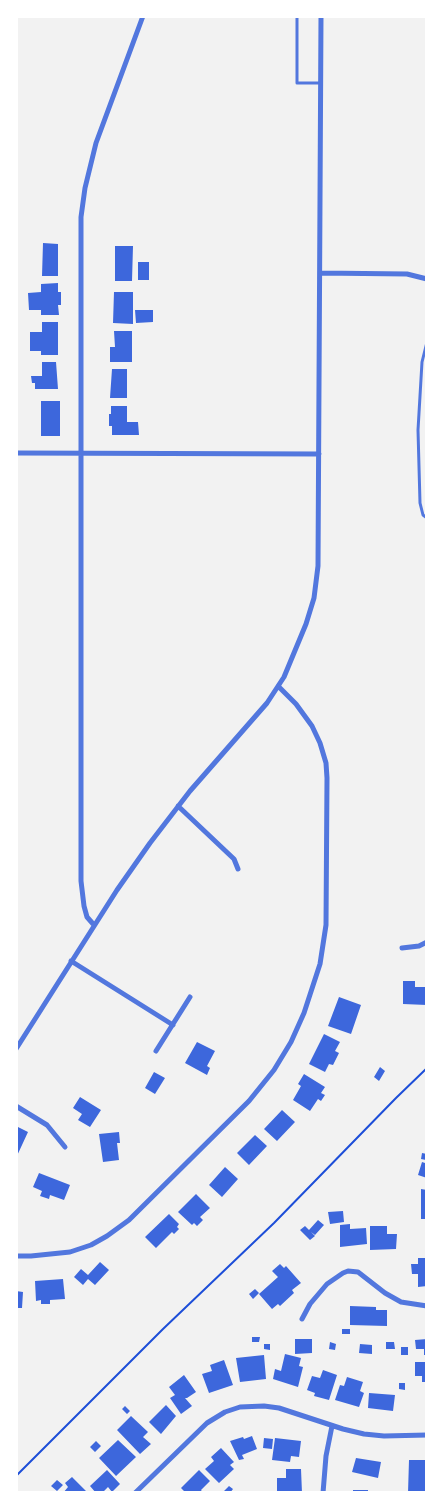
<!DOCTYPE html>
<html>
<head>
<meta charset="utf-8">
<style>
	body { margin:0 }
	#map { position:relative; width:443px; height:1509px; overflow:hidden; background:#f2f2f2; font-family:Ubuntu,sans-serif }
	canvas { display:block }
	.frame { position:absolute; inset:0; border:18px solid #fff; pointer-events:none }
</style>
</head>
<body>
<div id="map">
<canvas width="443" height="1509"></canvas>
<div class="frame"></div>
</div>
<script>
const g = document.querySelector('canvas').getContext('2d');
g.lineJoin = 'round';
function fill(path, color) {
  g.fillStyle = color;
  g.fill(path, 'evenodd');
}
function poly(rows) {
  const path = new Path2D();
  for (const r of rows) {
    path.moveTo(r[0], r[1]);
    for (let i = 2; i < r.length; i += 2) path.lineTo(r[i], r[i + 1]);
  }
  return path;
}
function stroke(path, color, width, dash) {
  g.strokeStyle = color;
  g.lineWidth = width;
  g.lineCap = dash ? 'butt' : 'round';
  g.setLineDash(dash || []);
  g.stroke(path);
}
const building = poly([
	[43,243,58,244,58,276,42,276],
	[115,246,133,246,132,281,115,281],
	[138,262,149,262,149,280,138,280],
	[58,283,58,292,61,292,61,305,58,305,59,315,41,315,41,310,29,310,28,293,41,292,41,284],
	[114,292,133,292,133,324,113,323],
	[135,310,153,310,153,322,136,323],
	[42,322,58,322,58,355,41,355,41,351,30,351,30,332,42,332],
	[114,331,132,331,132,362,110,362,110,347,115,347],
	[42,362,56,362,58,389,35,389,35,383,32,383,31,376,42,376],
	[112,369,127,369,127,398,110,398],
	[41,401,60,401,60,436,41,436],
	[111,406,127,406,127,422,138,422,139,435,112,435,112,426,109,426,109,414,111,414],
	[403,981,415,981,415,987,427,987,427,1005,403,1004],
	[339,997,361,1005,351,1034,328,1026],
	[324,1034,340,1042,335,1051,339,1053,333,1065,329,1064,325,1072,309,1064],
	[197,1042,215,1051,207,1066,210,1068,207,1075,185,1063],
	[380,1067,385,1071,379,1081,374,1077],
	[154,1072,165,1078,155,1094,145,1088],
	[304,1074,325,1087,321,1093,325,1095,321,1101,318,1099,310,1111,293,1100,301,1086,298,1084],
	[80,1097,101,1110,90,1127,78,1120,82,1114,73,1108],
	[282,1110,295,1122,277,1141,264,1129],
	[16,1126,28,1132,16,1158],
	[119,1132,120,1143,117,1143,119,1160,103,1162,99,1134],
	[255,1135,267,1146,249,1165,237,1153],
	[422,1153,427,1154,427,1178,418,1175,422,1162,425,1163,426,1160,421,1159],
	[225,1167,238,1179,222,1197,209,1185],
	[39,1173,70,1185,64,1200,50,1195,49,1199,40,1196,42,1191,33,1187],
	[421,1189,427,1190,427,1219,421,1219],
	[196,1194,210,1208,200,1217,203,1220,197,1226,194,1223,192,1225,178,1212],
	[343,1211,344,1222,330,1224,328,1212],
	[169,1214,179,1224,177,1227,179,1229,174,1234,172,1232,156,1248,145,1237],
	[318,1220,324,1225,315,1235,311,1232,315,1236,310,1240,300,1230,305,1226,309,1230],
	[350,1224,350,1229,366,1228,367,1244,340,1247,340,1225],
	[370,1226,387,1226,387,1234,397,1234,396,1249,370,1250],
	[418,1258,427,1258,427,1286,418,1287,418,1274,412,1274,411,1264,418,1264],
	[100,1262,109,1270,95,1285,88,1279,83,1285,74,1277,81,1269,88,1275],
	[280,1264,284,1268,286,1266,301,1283,292,1290,294,1293,280,1306,278,1304,272,1309,259,1294,278,1277,272,1271],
	[63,1279,65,1299,50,1300,50,1304,41,1304,41,1300,36,1301,35,1281],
	[255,1289,259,1293,253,1299,249,1294],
	[16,1291,23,1292,22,1308,16,1308],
	[350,1306,376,1307,376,1310,387,1310,387,1326,350,1325],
	[342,1329,350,1329,350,1334,342,1334],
	[252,1337,260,1337,259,1342,252,1342],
	[295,1339,312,1339,312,1353,295,1354],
	[427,1339,427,1355,424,1355,424,1349,416,1349,415,1340],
	[330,1342,336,1344,335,1350,329,1349],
	[386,1342,394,1342,395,1349,386,1349],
	[264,1344,270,1344,270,1350,264,1349],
	[360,1344,372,1345,372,1354,359,1353],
	[401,1347,408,1347,408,1355,401,1355],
	[285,1354,301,1358,299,1366,303,1367,298,1387,273,1379,275,1369,281,1371],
	[264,1355,266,1379,240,1382,236,1358],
	[224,1360,233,1385,209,1393,202,1374,212,1371,210,1365],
	[415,1362,427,1362,427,1382,422,1382,422,1376,415,1376],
	[323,1370,337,1375,329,1400,314,1396,315,1393,307,1390,312,1376,320,1378],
	[184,1375,196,1392,187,1398,185,1398,192,1406,181,1414,170,1398,175,1395,169,1387],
	[347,1377,363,1382,360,1391,364,1393,359,1407,335,1400,340,1385,344,1386],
	[399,1383,405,1383,405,1390,399,1389],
	[369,1393,395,1395,393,1411,368,1408],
	[166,1405,176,1416,161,1434,149,1422],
	[125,1406,130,1411,127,1414,122,1409],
	[131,1416,148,1432,143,1437,151,1444,140,1454,117,1430],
	[252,1436,257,1449,242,1455,244,1459,239,1460,230,1441,243,1437,244,1439],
	[264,1438,273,1439,272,1449,263,1448],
	[275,1438,301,1441,299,1457,291,1456,290,1462,272,1460],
	[118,1440,136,1457,116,1476,99,1458],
	[96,1441,101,1446,95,1452,90,1447],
	[221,1448,234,1462,230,1465,234,1469,219,1483,205,1469,214,1461,211,1457],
	[356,1458,381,1462,378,1478,352,1472],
	[409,1460,427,1460,427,1493,408,1493],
	[286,1469,301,1469,302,1493,277,1493,277,1478,286,1478],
	[107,1470,120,1484,112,1492,108,1487,102,1493,96,1493,90,1486],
	[199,1470,210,1481,201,1490,203,1493,186,1493,181,1488],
	[72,1477,86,1491,84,1493,63,1493,68,1487,65,1483],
	[57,1480,63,1485,57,1491,51,1486],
	[229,1486,233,1489,230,1493,226,1493,224,1491],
	[353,1490,368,1490,368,1493,353,1493]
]);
const path = poly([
	[16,1476,163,1329,274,1223,396,1098,427,1068]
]);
const service = poly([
	[297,16,297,83,320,83],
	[427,342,422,362,418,430,420,503,423,515,427,518]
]);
const minor = poly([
	[320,273,407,274,427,279],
	[16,453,319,454],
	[178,806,234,859,238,869],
	[94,925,87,917,84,906,81,881,81,217,85,188,96,143,143,16],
	[402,948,419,946,427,942],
	[71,961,173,1025],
	[16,1049,117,890,150,843,190,791,267,703,284,677,306,624,314,598,318,566,321,16],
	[156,1051,190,997],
	[16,1106,47,1125,65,1147],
	[16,1256,31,1256,70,1252,91,1245,107,1236,129,1220,249,1101,274,1070,291,1042,304,1013,320,964,326,925,327,778,326,763,320,743,312,726,296,704,278,686],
	[302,1319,310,1304,327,1284,343,1273,348,1271,358,1272,385,1293,401,1302,427,1306],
	[135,1493,207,1423,225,1412,240,1407,264,1406,279,1408,343,1429,364,1434,384,1436,427,1435],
	[323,1493,326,1456,332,1426]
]);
fill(building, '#3d67dc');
stroke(path, '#1d4ed8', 2);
stroke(service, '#5277de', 3);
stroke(minor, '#5277de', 5);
</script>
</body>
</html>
